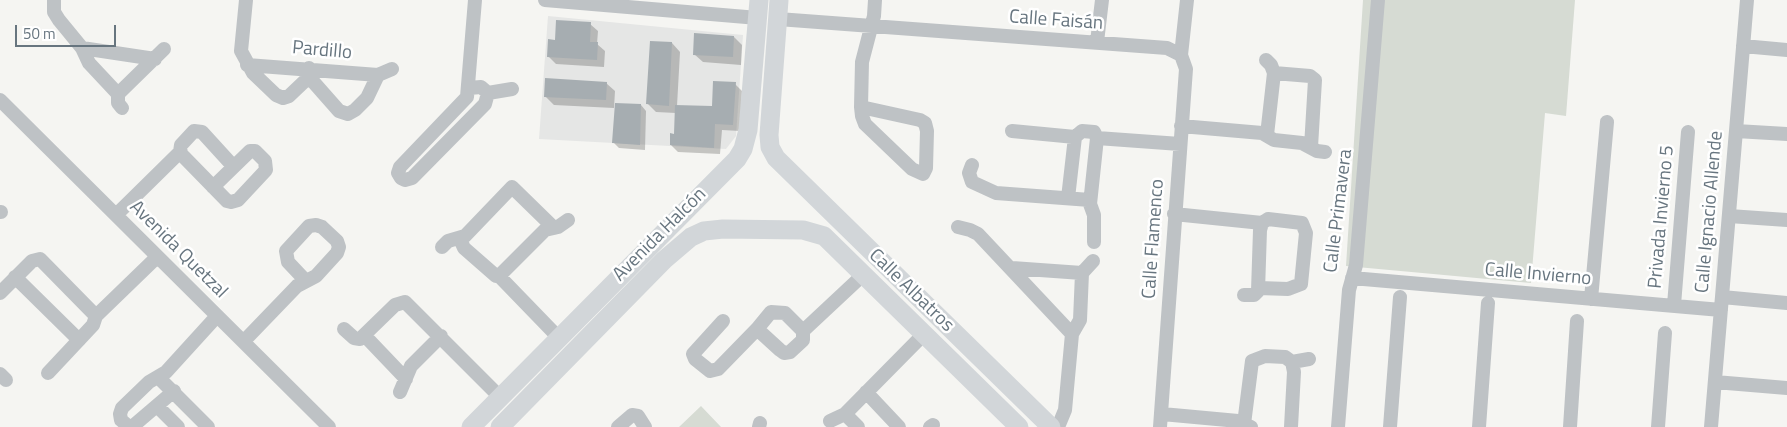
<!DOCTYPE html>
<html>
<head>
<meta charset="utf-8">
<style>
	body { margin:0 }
	#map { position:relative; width:1787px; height:427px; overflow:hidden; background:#f5f5f2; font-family:"Titillium Web",sans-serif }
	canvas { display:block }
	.scale { position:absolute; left:15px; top:25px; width:101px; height:22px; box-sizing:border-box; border:2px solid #67757f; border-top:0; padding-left:6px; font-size:15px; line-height:18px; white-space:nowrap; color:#67757f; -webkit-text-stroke:4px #fff; paint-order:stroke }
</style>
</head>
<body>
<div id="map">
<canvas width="1787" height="427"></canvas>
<div class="scale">50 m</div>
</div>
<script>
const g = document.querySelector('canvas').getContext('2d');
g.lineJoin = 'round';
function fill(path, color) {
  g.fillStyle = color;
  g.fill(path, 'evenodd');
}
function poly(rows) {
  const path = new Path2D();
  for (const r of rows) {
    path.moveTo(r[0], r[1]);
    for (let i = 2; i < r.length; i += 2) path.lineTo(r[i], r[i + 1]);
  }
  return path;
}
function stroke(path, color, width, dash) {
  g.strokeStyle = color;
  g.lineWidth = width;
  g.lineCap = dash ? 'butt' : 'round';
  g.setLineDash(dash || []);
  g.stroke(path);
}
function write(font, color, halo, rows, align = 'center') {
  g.font = font + ' "Titillium Web",sans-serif';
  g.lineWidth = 5;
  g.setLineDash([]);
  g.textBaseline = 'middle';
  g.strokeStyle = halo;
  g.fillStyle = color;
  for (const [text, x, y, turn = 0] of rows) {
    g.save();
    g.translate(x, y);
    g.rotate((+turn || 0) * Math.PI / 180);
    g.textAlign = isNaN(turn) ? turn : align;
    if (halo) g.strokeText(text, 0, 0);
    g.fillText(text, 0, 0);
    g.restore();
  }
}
const built = poly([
	[548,16,743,35,736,136,726,149,539,139]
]);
const green = poly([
	[1363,0,1575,0,1566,116,1545,113,1531,283,1346,266],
	[701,406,721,427,679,427]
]);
const shadow = poly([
	[590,24,598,31,597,44,605,51,604,67,556,64,548,56,556,41],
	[734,37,742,45,741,65,703,62,694,54],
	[651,42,672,43,680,52,677,106,713,108,735,84,742,91,740,131,722,130,720,154,678,152,671,145,675,135,676,113,656,112,648,104],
	[606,83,615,91,614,108,554,105,545,96],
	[641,105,646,111,645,150,619,148,614,143]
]);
const building = poly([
	[556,20,591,22,590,42,598,42,597,60,547,57,548,39,555,40],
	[694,33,734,36,733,57,693,55],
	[650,41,672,42,669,106,646,104],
	[545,78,607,82,606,100,544,97],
	[713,81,736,82,733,125,715,124,714,148,670,145,670,133,674,134,675,105,712,106],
	[615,103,641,104,640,145,612,143]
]);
const street = poly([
	[54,0,54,12,59,20,82,48,89,63,118,94],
	[246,0,241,51,253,73,276,95,283,98,289,96,309,77,309,68],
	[475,0,467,97,400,167,398,173,401,178,405,180,412,178,485,104,488,93],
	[545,0,758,18],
	[778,19,1167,48,1181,55,1186,69,1160,427],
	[1097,42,1102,0],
	[1743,46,1787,50],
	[82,48,155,59],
	[1181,55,1187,0],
	[1266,60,1271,65,1274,73,1267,135],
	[247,65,378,75,392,69],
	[1274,73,1310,76,1315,80,1311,147],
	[309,77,339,111,348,114,355,110,367,98,378,75],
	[469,88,481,87,488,93,512,89],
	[0,100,329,427],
	[861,107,920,120,925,123,927,131,926,168,923,174,912,169,865,124,862,116,861,107,862,62,874,16,875,0],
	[122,108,118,103,118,94,164,49],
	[1181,126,1262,133,1274,140,1302,143,1317,151,1325,152],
	[1012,131,1075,137],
	[1736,131,1787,134],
	[1097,138,1180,144],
	[180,152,184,157,227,201,231,202,238,200,266,170,265,161,255,151,250,151,213,187],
	[972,165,969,173,972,182,996,193,1090,200],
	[1068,198,1075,137,1082,131,1094,132,1097,138,1090,204,1094,215,1094,242],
	[0,212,1,212],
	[1174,214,1262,223,1268,219,1302,223,1306,233,1301,284,1288,289,1259,288],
	[116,215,180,152,181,145,194,131,202,132,233,166],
	[1729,216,1787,220],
	[958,227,970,230,978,234,1072,334],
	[460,239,464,248,496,276,499,276,559,338],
	[442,247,448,241,465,236,512,187,554,228],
	[1012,268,1082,273],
	[499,276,545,230,558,227,568,220],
	[15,277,79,340],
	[1352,278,1721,310],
	[0,293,32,261,40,259,96,316],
	[1244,295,1254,295,1258,291,1260,230,1262,223],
	[1722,297,1787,303],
	[1591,299,1607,122],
	[1674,305,1688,132],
	[723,321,693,354,695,359,710,371,718,369,757,329,771,312,785,313,803,331],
	[344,329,354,338,360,339,395,305,405,302,500,397],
	[757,329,780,350,784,353,790,352,803,340,803,331,864,274],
	[365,336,406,379],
	[244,341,297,286,316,276,337,253,339,247,337,241,322,227,316,225,309,226,286,251,288,262,305,280],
	[1292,362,1309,359],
	[48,373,93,325,96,316,157,257],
	[0,374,6,380],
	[158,377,208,427],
	[1715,382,1787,388],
	[174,391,133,426,128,426,121,420,120,414,122,408,149,382,166,372,217,316],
	[400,392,411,366,441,336],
	[866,392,899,427],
	[157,406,178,427],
	[845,414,858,427],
	[1162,414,1238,421,1251,427],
	[830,421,845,414,925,333],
	[1244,424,1252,361,1265,356,1285,357,1292,362,1294,372,1291,427],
	[618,427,632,415,638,416,645,427],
	[759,427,760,423],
	[930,427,933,425],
	[1058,427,1065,410,1072,334,1080,320,1082,273,1093,261],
	[1338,427,1349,290,1356,265,1378,0],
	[1390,427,1400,297],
	[1479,427,1488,303],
	[1570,427,1577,321],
	[1658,427,1665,333],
	[1711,427,1747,0]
]);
const secondary = poly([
	[779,0,769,135,770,147,776,158,1051,427],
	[471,427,737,159,743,149,748,130,759,0],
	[500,427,664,260,691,237,704,231,723,229,803,230,824,236,1019,427]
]);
const streetNames = [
	["Calle Faisán",1056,21,4],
	["Pardillo",322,51,5],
	["Calle Primavera",1339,211,-83],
	["Calle Ignacio Allende",1710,212,-85],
	["Privada Invierno 5",1662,217,-85],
	["Avenida Halcón",660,235,-45],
	["Calle Flamenco",1154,239,-86],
	["Avenida Quetzal",178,250,45],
	["Calle Invierno",1538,275,5],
	["Calle Albatros",911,291,44]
];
fill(built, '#e5e6e5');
fill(green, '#d6dbd3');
fill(shadow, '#0003');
fill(building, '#a6adb1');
stroke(street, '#bec2c5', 14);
stroke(secondary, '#d2d6d9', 19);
write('19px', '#67757f', '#fff', streetNames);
</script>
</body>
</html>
